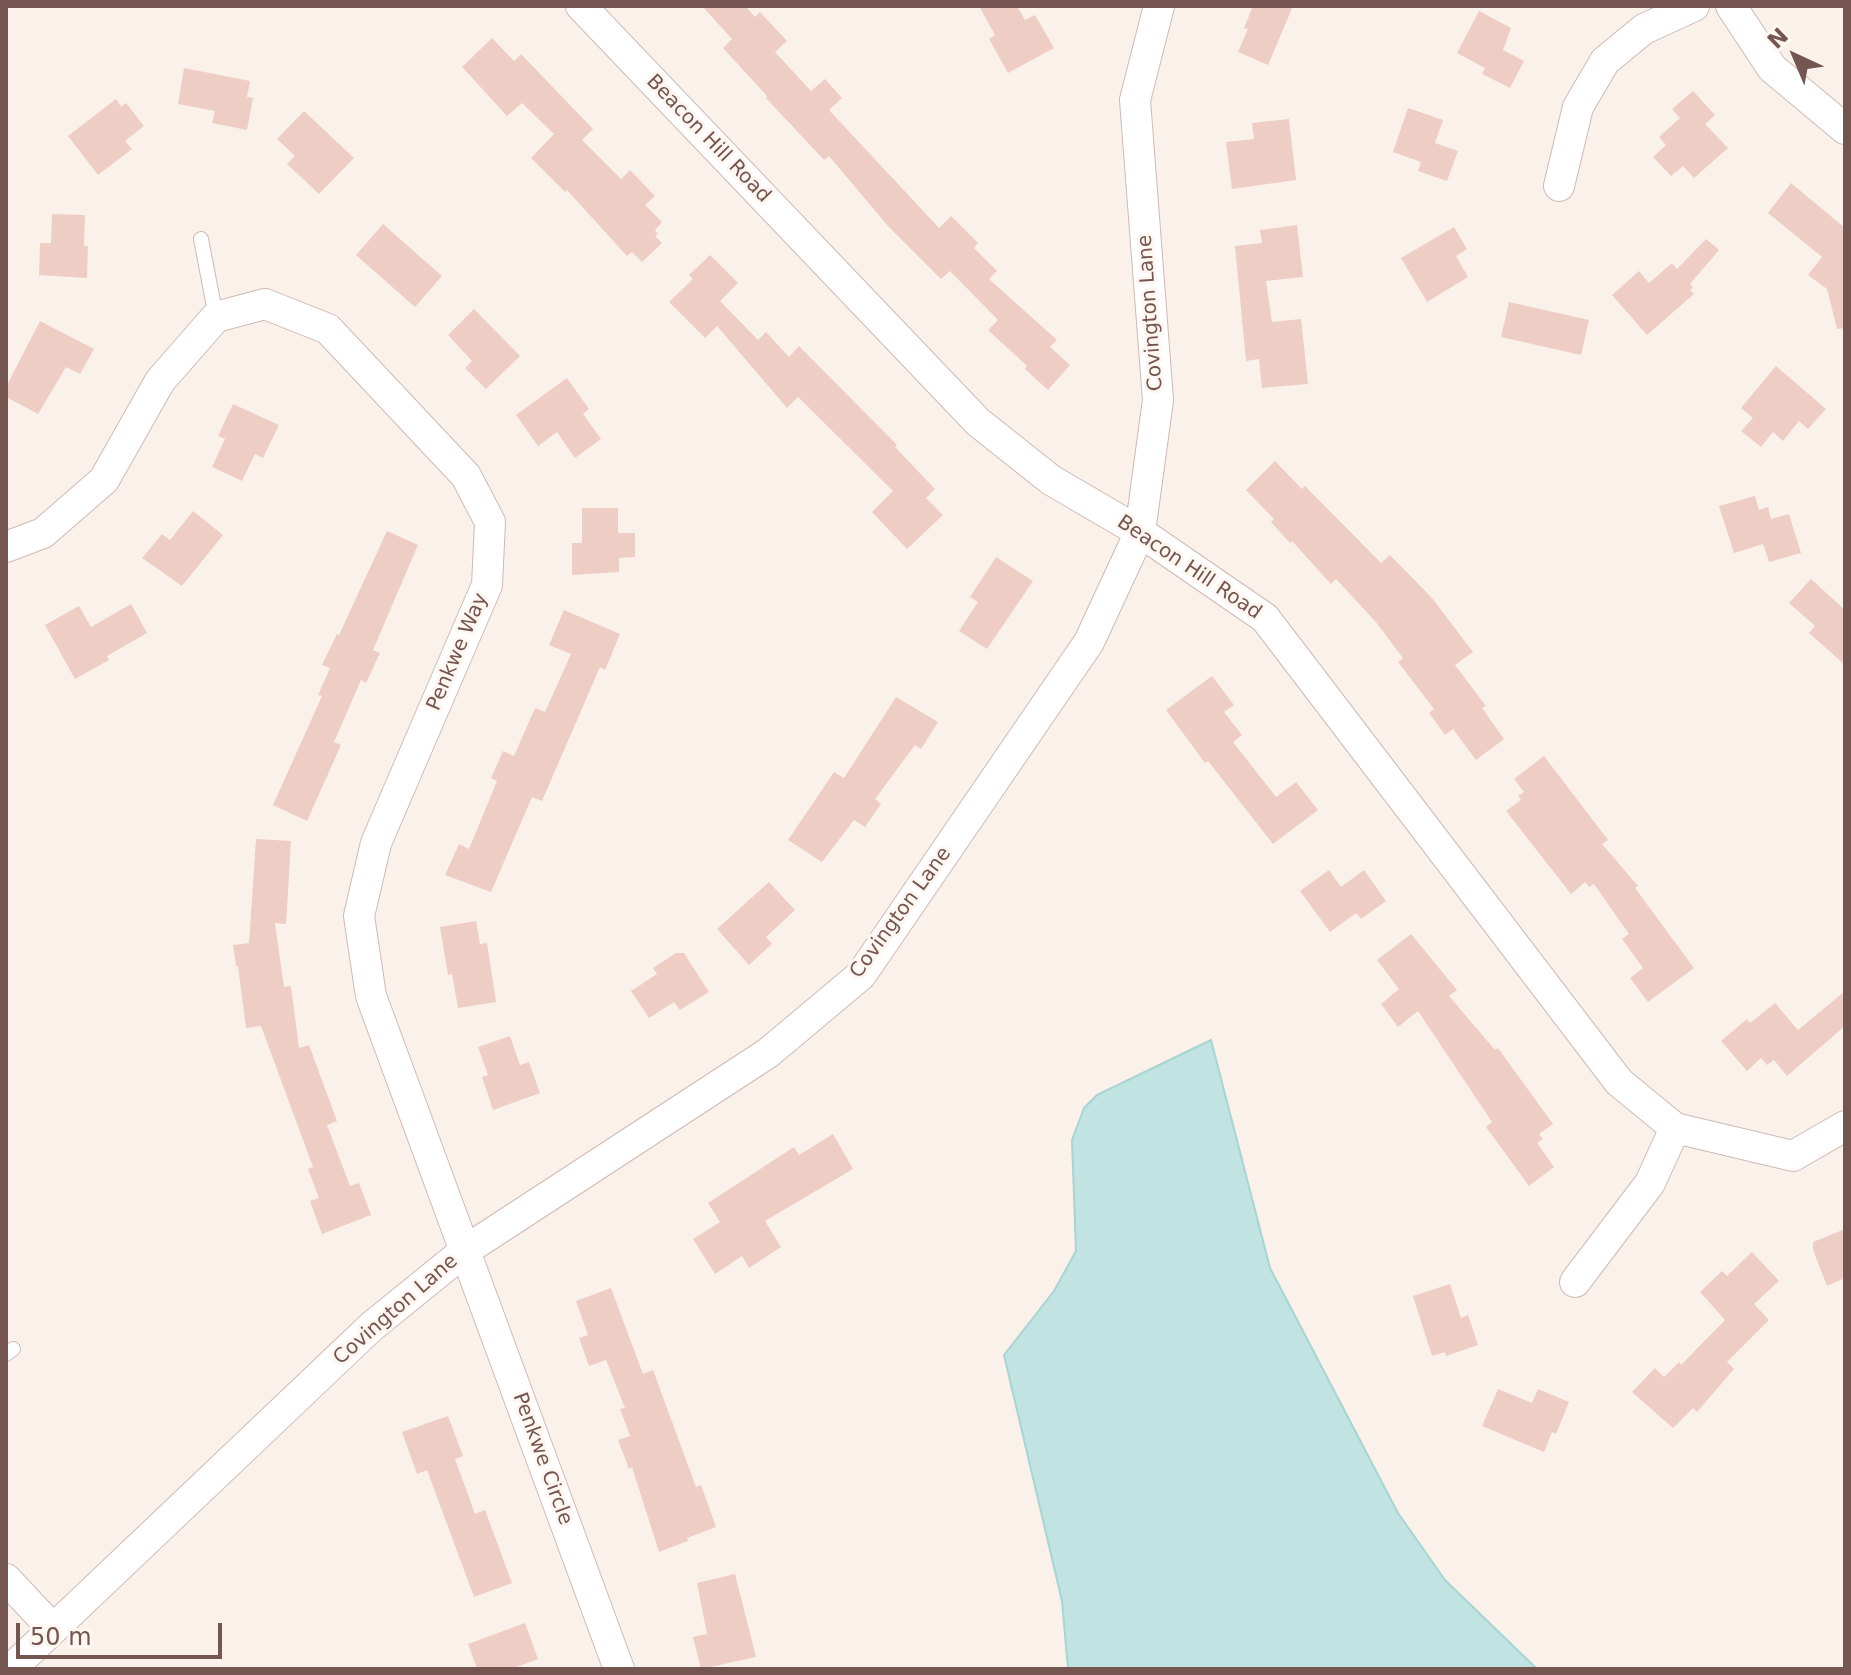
<!DOCTYPE html>
<html>
<head>
<meta charset="utf-8">
<style>
	body { margin:0 }
	#map { position:relative; width:1851px; height:1675px; overflow:hidden; background:#fbf1eb; font-family:"DejaVu Sans",sans-serif }
	canvas { display:block }
	.frame { position:absolute; inset:0; border:8px solid #745550; pointer-events:none }
	.north { position:absolute; left:1755px; top:16px; width:80px; height:80px; -webkit-text-stroke:6px #fef6f1; paint-order:stroke; rotate:316deg; font-size:22px; font-weight:700; line-height:32px; text-align:center; color:#745550 }
	.north::after { content:''; display:block; margin:auto; width:28px; height:36px; background:#745550; clip-path:polygon(50% 0,100% 100%,50% 72%,0 100%) }
	.scale { position:absolute; left:16px; top:1623px; width:206px; height:36px; box-sizing:border-box; border:4px solid #745550; border-top:0; padding-left:10px; font-size:24px; line-height:28px; white-space:nowrap; color:#745550; -webkit-text-stroke:6px #fef6f1; paint-order:stroke }
</style>
</head>
<body>
<div id="map">
<canvas width="1851" height="1675"></canvas>
<div class="frame"></div>
<div class="north">N</div>
<div class="scale">50 m</div>
</div>
<script>
const g = document.querySelector('canvas').getContext('2d');
g.lineJoin = 'round';
function fill(path, color) {
  g.fillStyle = color;
  g.fill(path, 'evenodd');
}
function poly(rows) {
  const path = new Path2D();
  for (const r of rows) {
    path.moveTo(r[0], r[1]);
    for (let i = 2; i < r.length; i += 2) path.lineTo(r[i], r[i + 1]);
  }
  return path;
}
function stroke(path, color, width, dash) {
  g.strokeStyle = color;
  g.lineWidth = width;
  g.lineCap = dash ? 'butt' : 'round';
  g.setLineDash(dash || []);
  g.stroke(path);
}
function write(font, color, halo, rows, align = 'center') {
  g.font = font + ' "DejaVu Sans",sans-serif';
  g.lineWidth = 6;
  g.setLineDash([]);
  g.textBaseline = 'middle';
  g.strokeStyle = halo;
  g.fillStyle = color;
  for (const [text, x, y, turn = 0] of rows) {
    g.save();
    g.translate(x, y);
    g.rotate((+turn || 0) * Math.PI / 180);
    g.textAlign = isNaN(turn) ? turn : align;
    if (halo) g.strokeText(text, 0, 0);
    g.fillText(text, 0, 0);
    g.restore();
  }
}
const water = poly([
	[1211,1040,1270,1268,1398,1513,1445,1580,1537,1669,1068,1669,1062,1601,1004,1355,1054,1291,1076,1251,1072,1140,1084,1108,1097,1095,1211,1040]
]);
const building = poly([
	[702,6,745,6,755,17,760,12,787,41,775,52,811,91,825,79,842,98,829,110,939,228,951,216,978,243,974,248,997,271,989,279,1057,340,1050,347,1070,365,1048,390,1025,369,1027,366,988,330,998,320,950,271,941,279,888,226,829,156,824,160,766,98,767,96,723,48,732,39],
	[979,6,1017,6,1025,20,1035,15,1054,48,1008,73,989,39,995,35],
	[1253,6,1293,6,1268,65,1238,52,1248,29,1244,28],
	[1479,11,1511,28,1503,50,1524,61,1510,88,1482,74,1485,68,1457,53],
	[492,38,514,61,521,54,593,129,582,140,621,179,630,170,655,196,645,205,662,222,655,230,658,234,655,236,662,243,642,262,632,252,627,256,567,190,565,192,531,158,554,134,522,103,507,116,462,67],
	[184,68,250,81,247,97,253,98,247,130,212,123,215,111,178,104],
	[1693,91,1715,115,1705,124,1728,148,1694,178,1683,166,1671,176,1653,157,1666,145,1659,137,1680,118,1672,109],
	[116,99,121,107,126,103,144,126,125,141,132,149,98,175,68,136],
	[1408,108,1443,120,1435,143,1458,151,1447,181,1418,171,1421,162,1393,152],
	[304,111,354,158,319,194,287,164,295,156,277,139],
	[1289,119,1296,180,1232,189,1226,142,1254,139,1252,123],
	[1791,183,1845,228,1845,328,1837,329,1827,289,1808,275,1822,257,1768,213],
	[52,214,85,215,84,246,88,246,87,278,39,275,40,243,51,243],
	[383,224,442,276,415,307,356,255],
	[1297,225,1303,277,1266,281,1272,322,1301,319,1308,384,1262,388,1259,359,1246,361,1235,246,1262,243,1260,230],
	[1454,227,1467,249,1456,256,1468,277,1427,302,1401,258],
	[1706,239,1719,250,1690,284,1693,288,1690,290,1694,294,1647,335,1612,295,1639,271,1649,283,1672,263,1677,269],
	[710,255,738,283,720,301,758,340,766,332,789,357,799,346,897,445,895,447,935,489,926,498,943,515,907,549,872,512,893,491,798,397,787,408,717,326,705,338,669,302,693,279,689,275],
	[1509,302,1589,320,1581,355,1501,337],
	[474,309,520,356,486,389,465,368,472,361,448,335],
	[40,321,94,349,80,374,66,367,38,414,6,397,6,387],
	[1776,366,1826,409,1808,429,1799,421,1783,441,1773,432,1761,447,1741,431,1753,418,1741,408],
	[567,378,589,409,583,414,601,439,575,458,557,432,538,446,516,415],
	[233,404,279,425,263,458,255,454,242,481,212,467,225,439,218,436],
	[1275,461,1302,489,1305,486,1381,563,1390,555,1432,598,1473,652,1455,665,1486,706,1482,708,1504,739,1476,760,1453,729,1445,735,1429,713,1434,709,1398,662,1403,658,1375,621,1336,579,1331,584,1292,541,1290,543,1271,522,1274,519,1246,490],
	[1755,496,1759,510,1768,507,1771,519,1789,514,1801,553,1769,562,1763,544,1734,553,1719,506],
	[582,508,618,508,618,533,635,533,635,557,619,558,619,572,572,575,572,543,582,543],
	[193,511,223,535,182,586,142,558,162,534,170,540],
	[387,531,418,545,373,650,380,653,366,683,361,680,334,742,341,745,307,821,273,805,322,696,318,695,330,668,322,665,337,634,339,635],
	[996,557,1033,581,987,649,959,631,978,602,970,597],
	[1811,579,1845,610,1845,665,1809,633,1815,626,1789,603],
	[131,604,147,633,107,656,109,660,75,679,45,625,79,606,91,627],
	[564,610,620,634,605,670,600,667,542,801,532,797,491,892,445,875,459,844,469,849,497,781,491,778,503,751,514,756,535,708,545,712,571,654,549,645],
	[1212,676,1234,705,1224,712,1242,735,1233,742,1276,797,1296,782,1318,810,1273,844,1208,761,1205,763,1166,710],
	[896,697,938,722,921,749,915,745,875,799,881,804,865,827,854,820,822,862,788,840,834,772,844,778],
	[1544,756,1608,840,1602,844,1638,886,1635,888,1694,968,1648,1002,1630,978,1643,968,1622,939,1629,934,1594,884,1589,887,1585,882,1571,894,1506,811,1521,800,1518,796,1524,792,1514,779],
	[256,839,291,841,286,924,275,923,284,987,291,986,299,1048,309,1045,337,1121,327,1125,350,1186,359,1183,371,1215,322,1234,310,1201,319,1198,308,1169,313,1167,261,1026,246,1028,238,966,236,966,233,945,249,943],
	[1329,870,1341,887,1364,870,1386,901,1361,919,1356,913,1330,932,1300,891],
	[769,882,795,910,766,937,772,944,749,965,717,929],
	[476,921,480,944,487,943,496,1002,458,1008,452,974,448,975,440,927],
	[1411,934,1457,990,1449,996,1495,1050,1498,1048,1553,1124,1539,1134,1543,1139,1537,1143,1554,1167,1529,1186,1486,1127,1492,1122,1418,1011,1398,1027,1381,1004,1399,989,1377,960],
	[676,953,684,953,709,992,680,1010,674,1002,649,1018,631,991,657,974,653,968],
	[1845,991,1845,1026,1787,1076,1774,1060,1767,1065,1761,1058,1747,1071,1721,1041,1747,1019,1750,1023,1775,1003,1798,1030],
	[510,1036,520,1065,529,1062,540,1093,493,1110,482,1077,488,1075,478,1047],
	[833,1134,853,1169,765,1221,781,1247,749,1268,742,1256,715,1274,693,1239,720,1222,708,1203,794,1147,799,1155],
	[1845,1229,1845,1278,1827,1286,1813,1250,1813,1242],
	[1752,1252,1779,1281,1754,1304,1769,1320,1727,1362,1734,1369,1697,1412,1693,1408,1673,1428,1632,1392,1655,1368,1664,1377,1679,1362,1681,1365,1725,1320,1700,1292,1722,1271,1727,1276],
	[1450,1284,1461,1318,1468,1315,1478,1345,1446,1356,1445,1352,1432,1356,1413,1296],
	[611,1288,643,1374,653,1370,696,1487,701,1485,716,1527,687,1538,688,1541,659,1552,632,1467,629,1469,618,1440,630,1436,620,1409,625,1408,606,1360,589,1366,579,1338,588,1335,576,1301],
	[1498,1389,1532,1403,1538,1389,1569,1402,1556,1434,1552,1432,1544,1452,1482,1426],
	[448,1416,463,1456,455,1459,475,1514,485,1510,512,1583,474,1597,427,1470,417,1474,402,1432],
	[735,1574,756,1657,701,1669,693,1637,707,1634,697,1583],
	[525,1623,538,1659,511,1669,477,1669,468,1644]
]);
const service = poly([
	[201,239,216,317],
	[6,1354,13,1349]
]);
const minor = poly([
	[581,6,978,422,1051,480,1140,532,1265,618,1619,1082,1675,1128,1793,1156,1845,1126],
	[1731,6,1772,68,1845,129],
	[1559,186,1578,107,1605,61,1644,29,1694,6],
	[6,547,43,533,104,480,160,381,216,317,265,304,328,329,466,476,490,522,487,585,376,843,359,916,371,996,619,1669],
	[1575,1282,1650,1183,1675,1128],
	[6,1579,53,1629],
	[11,1669,371,1327,466,1250,768,1053,861,975,1089,642,1140,532,1158,400,1135,100,1159,6]
]);
const streetNames = [
	["Beacon Hill Road",708,139,46],
	["Covington Lane",1151,313,-94],
	["Beacon Hill Road",1189,568,34],
	["Penkwe Way",458,652,-67],
	["Covington Lane",901,913,-54],
	["Covington Lane",396,1310,-41],
	["Penkwe Circle",542,1459,70]
];
fill(water, '#c1e3e1');
stroke(water, '#a8d4d2', 2);
fill(building, '#eecdc5');
stroke(service, '#cebab4', 16);
stroke(minor, '#cebab4', 32);
stroke(service, '#fff', 14);
stroke(minor, '#fff', 30);
write('20px', '#745550', '#fef6f1', streetNames);
</script>
</body>
</html>
